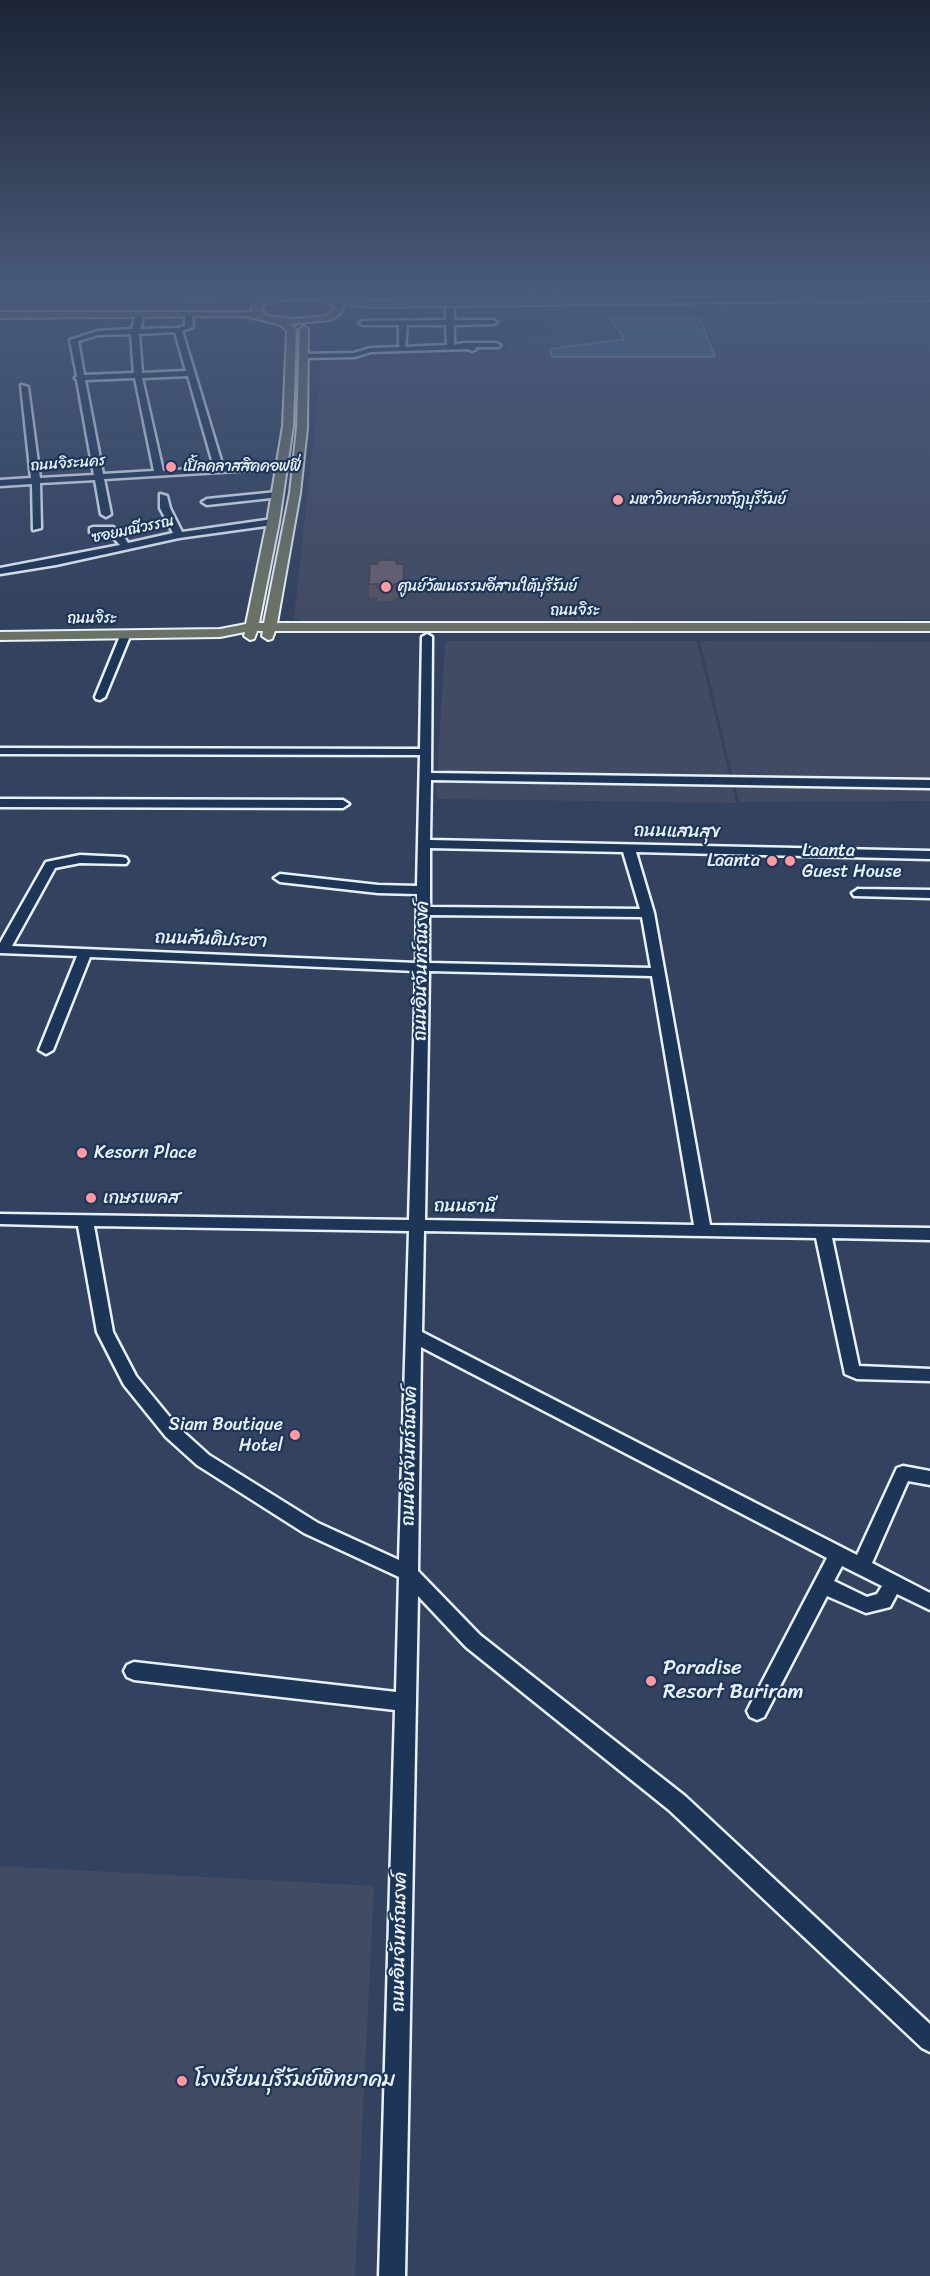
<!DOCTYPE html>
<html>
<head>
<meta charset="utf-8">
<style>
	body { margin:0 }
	canvas { display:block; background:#32425f }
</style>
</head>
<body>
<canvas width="930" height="2276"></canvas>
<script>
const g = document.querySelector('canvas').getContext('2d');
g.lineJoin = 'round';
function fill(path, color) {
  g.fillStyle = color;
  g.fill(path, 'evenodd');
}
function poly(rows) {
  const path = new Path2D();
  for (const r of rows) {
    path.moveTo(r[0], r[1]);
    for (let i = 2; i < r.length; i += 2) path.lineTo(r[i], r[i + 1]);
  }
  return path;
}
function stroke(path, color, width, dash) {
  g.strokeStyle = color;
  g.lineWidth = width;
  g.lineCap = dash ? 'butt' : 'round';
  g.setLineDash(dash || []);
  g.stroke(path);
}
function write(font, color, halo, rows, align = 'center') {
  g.font = font + ' Sriracha,"Playpen Sans Thai",sans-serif';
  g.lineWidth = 4.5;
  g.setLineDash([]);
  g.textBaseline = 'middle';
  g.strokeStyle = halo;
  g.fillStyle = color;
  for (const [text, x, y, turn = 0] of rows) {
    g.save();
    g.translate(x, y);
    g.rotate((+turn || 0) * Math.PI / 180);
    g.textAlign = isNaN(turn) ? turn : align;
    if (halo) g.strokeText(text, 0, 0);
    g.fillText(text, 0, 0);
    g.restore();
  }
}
const built = poly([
	[185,291,266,291,253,296,187,302],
	[335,291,754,291,361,299],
	[850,302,930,303,930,619,305,623,294,618,322,362,508,352,508,346,528,345,527,335,552,332,543,309],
	[445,641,697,641,736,803,436,799],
	[700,641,930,642,930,801,739,802],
	[0,1866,374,1886,355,2276,0,2276]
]);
const water = poly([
	[609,318,700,318,715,357,552,357,550,349,625,339,609,318]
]);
const minor = poly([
	[827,291,834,291,839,297,832,299,827,291],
	[450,307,454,309,454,320,493,320,497,322,493,324,454,325,454,345,463,343,496,343,500,345,499,347,475,347,476,349,472,351,468,349,371,352,354,357,304,358,300,356,304,354,354,353,371,348,401,347,399,345,399,325,363,325,359,323,363,321,446,320,446,309,450,307],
	[407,325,446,325,447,345,405,347,407,325],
	[185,314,192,316,193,327,182,331,223,467,282,463,286,466,285,468,104,479,111,514,106,517,101,514,95,480,40,483,41,528,33,530,32,484,0,486,0,480,31,478,21,385,28,387,40,478,94,475,77,380,75,378,77,376,70,340,98,331,132,329,135,318,139,316,143,318,140,329,178,328,185,326,185,314],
	[175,332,186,371,142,373,139,334,175,332],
	[131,334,134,373,84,375,78,341,98,335,131,334],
	[188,376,214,467,163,471,142,378,188,376],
	[135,378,154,471,103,474,85,380,135,378],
	[277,492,280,493,280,497,207,505,202,502,207,499,277,492],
	[160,494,167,496,170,508,182,532,273,519,278,522,273,525,179,538,56,565,0,574,0,568,120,545,108,532,90,532,90,528,93,527,113,527,123,535,128,543,173,533,160,508,160,494],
	[125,633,130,636,105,697,100,700,96,699,95,697,120,636,125,633],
	[427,634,432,637,431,773,930,780,930,788,431,780,430,840,930,851,930,859,636,852,654,913,710,1225,930,1228,930,1240,832,1238,859,1366,930,1369,930,1381,857,1379,845,1374,816,1238,424,1231,422,1332,857,1555,897,1468,903,1466,930,1471,930,1485,908,1481,872,1563,930,1593,930,1610,897,1594,890,1607,866,1613,827,1596,764,1717,757,1720,750,1717,747,1711,750,1705,827,1558,421,1347,418,1571,480,1635,685,1796,930,2024,930,2052,922,2048,669,1810,466,1647,418,1596,405,2276,379,2276,395,1710,134,1680,127,1677,124,1671,127,1665,134,1662,396,1692,399,1577,304,1533,197,1465,166,1437,124,1385,97,1332,78,1226,0,1224,0,1214,409,1220,416,971,90,957,53,1050,46,1054,39,1050,77,956,0,953,0,943,46,862,80,855,122,857,126,858,128,861,126,864,80,863,55,868,12,946,416,963,417,894,378,893,280,882,274,878,280,874,378,885,417,886,420,755,0,754,0,748,420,749,422,637,427,634],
	[430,848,623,852,640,909,430,907,430,848],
	[429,915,642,917,651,968,429,963,429,915],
	[429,971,652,976,694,1225,425,1220,429,971],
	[94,1226,409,1231,399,1560,318,1523,209,1455,178,1427,136,1376,113,1332,94,1226],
	[842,1566,882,1586,877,1594,867,1597,834,1581,842,1566],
	[0,799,343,800,349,804,343,808,0,807,0,799],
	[858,889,930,890,930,898,854,896,852,893,858,889]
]);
const major = poly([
	[313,293,372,301,930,294,930,300,372,307,341,303,344,306,340,314,330,320,291,324,296,330,293,426,279,522,259,623,264,623,290,493,297,428,300,329,304,326,308,329,307,428,300,493,277,623,930,623,930,631,275,631,272,639,268,640,262,636,263,631,257,631,254,639,250,640,244,636,245,632,220,637,0,640,0,632,220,629,246,624,267,522,283,426,287,331,281,325,245,316,0,318,0,312,252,312,252,306,261,299,278,294,313,293],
	[313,299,327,301,335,307,332,312,325,316,294,319,268,316,260,309,267,303,278,300,313,299]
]);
const wall = poly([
	[396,564,404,577,403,598,394,598,394,601,378,601,378,597,369,597,369,584]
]);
const shadedWall = poly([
	[404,564,404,577,403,598,403,584]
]);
const building = poly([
	[378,560,396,560,396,564,404,564,403,584,394,584,393,587,377,587,378,584,369,584,370,564,378,564,378,560]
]);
const markers = [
	[171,467,6,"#ff9aa2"],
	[618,500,6,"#ff9aa2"],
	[386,587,6,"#ff9aa2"],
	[772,861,6,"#ff9aa2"],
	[790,861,6,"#ff9aa2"],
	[82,1153,6,"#ff9aa2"],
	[91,1198,6,"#ff9aa2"],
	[295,1435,6,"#ff9aa2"],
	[651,1681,6,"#ff9aa2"],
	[182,2081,6,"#ff9aa2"]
];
const farStreetnames = [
	["ถนนจิระนคร",68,464,-4],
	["ซอยมณีวรรณ",133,530,-12],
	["ถนนจิระ",575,611],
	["ถนนจิระ",92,619]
];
const farPoinames = [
	["เปิ้ลคลาสสิคคอฟฟี่",183,467],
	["มหาวิทยาลัยราชภัฏบุรีรัมย์",630,500],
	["ศูนย์วัฒนธรรมอีสานใต้บุรีรัมย์",398,587]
];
const streetNames = [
	["ถนนแสนสุข",677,832,1],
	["ถนนสันติประชา",211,940,2],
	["ถนนอินจันทร์ณรงค์",422,971,-89],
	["ถนนธานี",465,1207,1],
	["ถนนอินจันทร์ณรงค์",410,1456,-89],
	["ถนนอินจันทร์ณรงค์",400,1942,-89]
];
const poiNames = [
	["Laanta",802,851],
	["Guest House",802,872],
	["Laanta",760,861,"right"],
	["Kesorn Place",94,1153],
	["เกษรเพลส",103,1198],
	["Siam Boutique",283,1425,"right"],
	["Hotel",283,1446,"right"]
];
const nearPoinames = [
	["Paradise",663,1669],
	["Resort Buriram",663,1693],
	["โรงเรียนบุรีรัมย์พิทยาคม",194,2081]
];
fill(built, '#414b64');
fill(water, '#436c8b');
stroke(water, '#85a1b7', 1.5);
stroke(minor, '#e8f1f8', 5);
stroke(major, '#e8f1f8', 4);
fill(minor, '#1d3557');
fill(major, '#6a7266');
fill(wall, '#565261');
fill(shadedWall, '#46424f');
fill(building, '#645f71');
stroke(building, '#46424f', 1.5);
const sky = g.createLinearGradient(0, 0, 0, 610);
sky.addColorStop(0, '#1c2434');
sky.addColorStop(0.48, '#495a7a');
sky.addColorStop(1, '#495a7a00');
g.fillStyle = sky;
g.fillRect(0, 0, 930, 610);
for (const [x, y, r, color] of markers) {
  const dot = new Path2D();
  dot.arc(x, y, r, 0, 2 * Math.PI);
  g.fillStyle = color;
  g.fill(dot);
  stroke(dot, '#1d3557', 2);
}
write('15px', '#e8f1f8', '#1d3557', farStreetnames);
write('15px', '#e8f1f8', '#1d3557', farPoinames, 'left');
write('18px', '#e8f1f8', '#1d3557', streetNames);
write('18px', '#e8f1f8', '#1d3557', poiNames, 'left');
write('21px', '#e8f1f8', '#1d3557', nearPoinames, 'left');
</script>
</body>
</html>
